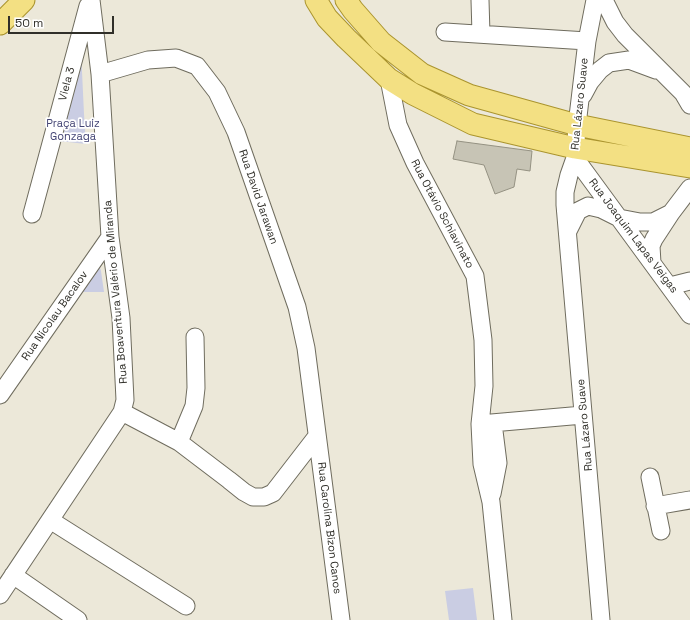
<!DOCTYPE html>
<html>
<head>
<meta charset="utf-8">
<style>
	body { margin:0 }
	#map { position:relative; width:690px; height:620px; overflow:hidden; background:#ece8d9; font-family:"Space Grotesk",sans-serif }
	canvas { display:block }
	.scale { position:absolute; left:8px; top:16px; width:106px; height:18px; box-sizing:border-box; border:2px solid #302f29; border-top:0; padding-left:5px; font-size:12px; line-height:14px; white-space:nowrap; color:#302f29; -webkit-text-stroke:3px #fff; paint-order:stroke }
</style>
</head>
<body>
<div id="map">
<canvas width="690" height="620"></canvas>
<div class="scale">50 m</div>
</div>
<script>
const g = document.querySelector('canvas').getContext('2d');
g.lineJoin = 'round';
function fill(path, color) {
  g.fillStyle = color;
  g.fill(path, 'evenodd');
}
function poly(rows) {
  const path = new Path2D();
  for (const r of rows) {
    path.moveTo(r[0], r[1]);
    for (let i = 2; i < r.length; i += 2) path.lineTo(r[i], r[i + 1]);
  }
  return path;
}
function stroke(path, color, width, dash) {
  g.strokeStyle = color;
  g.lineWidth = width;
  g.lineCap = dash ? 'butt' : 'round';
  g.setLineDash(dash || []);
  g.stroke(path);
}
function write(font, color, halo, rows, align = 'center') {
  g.font = font + ' "Space Grotesk",sans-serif';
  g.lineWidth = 3.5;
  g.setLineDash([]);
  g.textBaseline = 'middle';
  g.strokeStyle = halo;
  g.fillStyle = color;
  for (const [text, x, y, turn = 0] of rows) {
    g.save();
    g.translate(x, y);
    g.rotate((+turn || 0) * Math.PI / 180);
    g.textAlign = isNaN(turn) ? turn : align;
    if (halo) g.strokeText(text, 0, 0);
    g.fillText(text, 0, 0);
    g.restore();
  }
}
const green = poly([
	[81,50,84,114,86,144,59,141],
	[100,268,101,271,104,292,83,292,89,273],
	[473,588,477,620,449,620,445,591]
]);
const building = poly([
	[457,141,532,151,530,171,517,169,514,187,495,194,484,165,453,159,457,141]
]);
const minor = poly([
	[480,0,481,34],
	[595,0,587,41,577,125,575,158,569,175,565,192,565,205,601,620],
	[604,0,615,22,625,35,683,93,690,105],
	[445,32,587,41],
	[100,74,148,60,176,58,197,66,217,92,236,132,297,307,306,348,341,620],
	[389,79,398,125,415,163,475,276,483,340,484,386,480,424,482,464,491,502,503,620],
	[583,95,590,82,600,70,609,63,629,60,656,70],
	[575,158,690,315],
	[32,214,88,6],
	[568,231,578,211,588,206,601,209,619,218,640,222,653,222,671,213],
	[652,263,651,246,654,239,671,213,690,188],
	[670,286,690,281],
	[0,395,110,237],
	[122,412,179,442,229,480,244,492,253,497,264,497,273,493,317,436],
	[480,424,583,415],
	[179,442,194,406,196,388,195,337],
	[650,477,661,531],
	[492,494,498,463,493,423],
	[655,506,690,500],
	[50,520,186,606],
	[13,575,78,620],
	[0,595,122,412,125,400,121,318,110,237,100,74,91,0]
]);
const major = poly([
	[316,0,327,18,346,38,389,79,413,94,473,124,575,148,690,167],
	[346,0,353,10,381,42,422,74,469,95,577,125,690,148],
	[0,24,24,0]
]);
const streetNames = [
	["Viela 3",67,84,-75],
	["Rua Lázaro Suave",580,104,-84],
	["Rua David Jarawan",258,197,71],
	["Rua Otávio Schiavinato",442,214,62],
	["Rua Joaquim Lapas Veigas",633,236,53],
	["Rua Boaventura Valério de Miranda",116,292,-95],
	["Rua Nicolau Bacalov",55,316,-55],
	["Rua Lázaro Suave",585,425,-95],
	["Rua Carolina Bizon Canos",329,528,83]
];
const parkNames = [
	["Praça Luiz",73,124],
	["Gonzaga",73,137]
];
fill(green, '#cacde3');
fill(building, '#c7c4b5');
stroke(building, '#949182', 1);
stroke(minor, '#6f6c5e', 19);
stroke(major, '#aa942e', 23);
stroke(minor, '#fff', 17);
stroke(major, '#f3e083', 21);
write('11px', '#302f29', '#fff', streetNames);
write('11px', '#434474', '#fff', parkNames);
</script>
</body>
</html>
